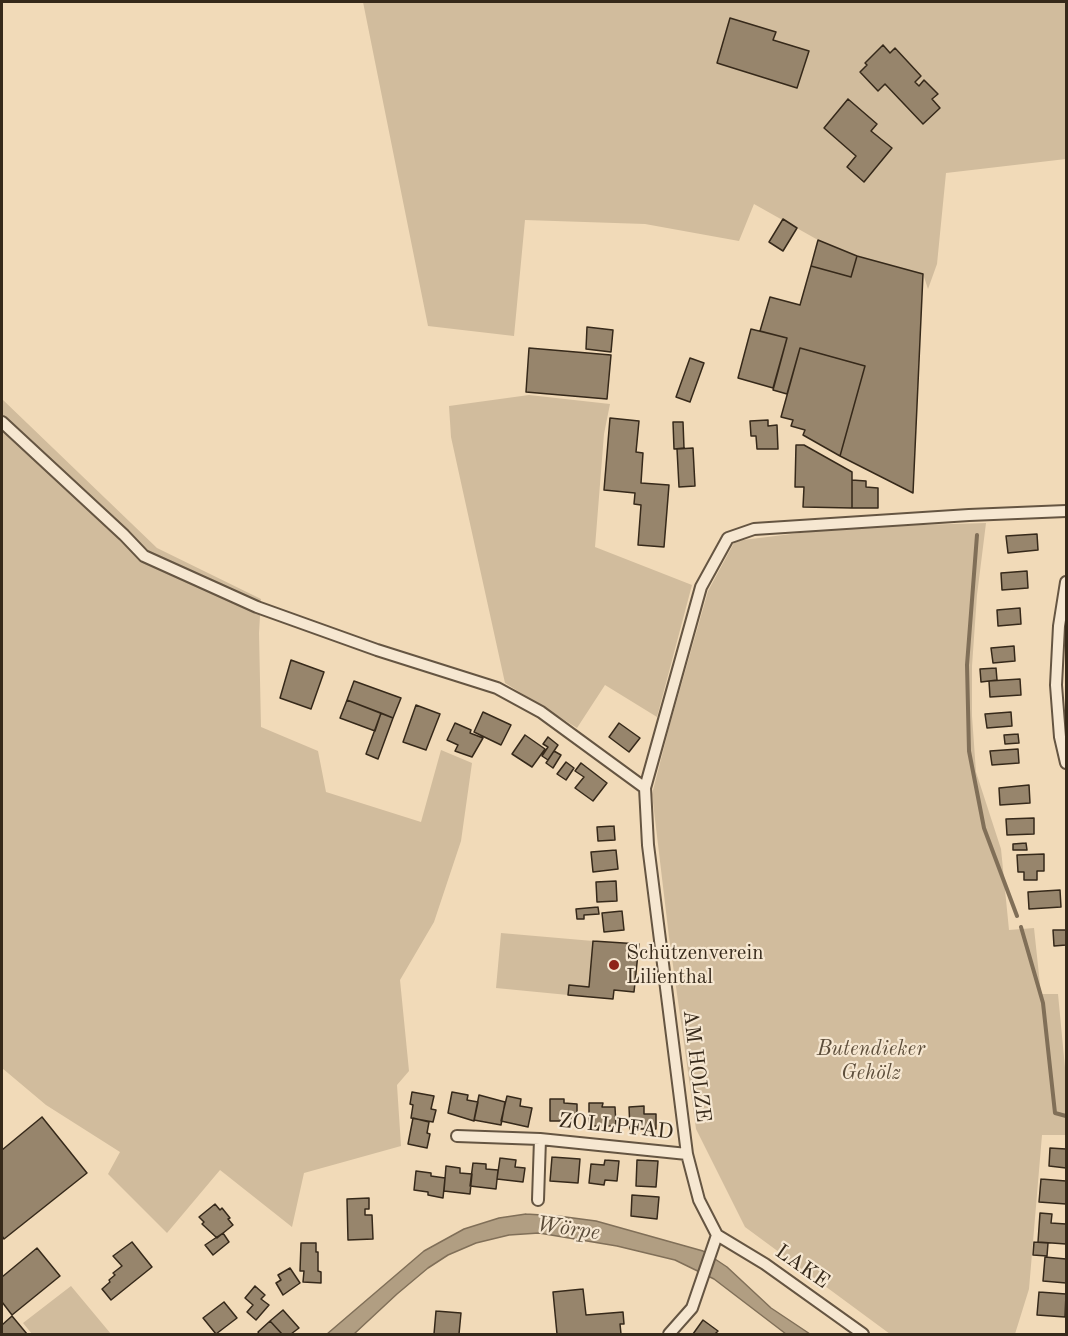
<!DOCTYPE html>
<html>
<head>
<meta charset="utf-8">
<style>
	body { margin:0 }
	#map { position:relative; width:1068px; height:1336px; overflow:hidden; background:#f1dab8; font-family:"Old Standard TT",serif }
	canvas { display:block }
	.frame { position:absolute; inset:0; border:3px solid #36291a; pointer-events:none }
</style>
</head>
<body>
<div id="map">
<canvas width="1068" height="1336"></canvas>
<div class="frame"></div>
</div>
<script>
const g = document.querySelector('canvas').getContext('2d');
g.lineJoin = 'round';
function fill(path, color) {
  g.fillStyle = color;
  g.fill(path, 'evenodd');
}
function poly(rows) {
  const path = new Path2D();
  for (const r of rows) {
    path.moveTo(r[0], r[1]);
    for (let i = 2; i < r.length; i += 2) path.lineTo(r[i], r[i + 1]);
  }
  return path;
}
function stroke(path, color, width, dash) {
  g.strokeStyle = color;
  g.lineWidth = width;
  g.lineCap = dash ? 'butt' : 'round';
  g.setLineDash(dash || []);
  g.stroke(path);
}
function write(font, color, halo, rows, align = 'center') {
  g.font = font + ' "Old Standard TT",serif';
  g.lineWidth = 4.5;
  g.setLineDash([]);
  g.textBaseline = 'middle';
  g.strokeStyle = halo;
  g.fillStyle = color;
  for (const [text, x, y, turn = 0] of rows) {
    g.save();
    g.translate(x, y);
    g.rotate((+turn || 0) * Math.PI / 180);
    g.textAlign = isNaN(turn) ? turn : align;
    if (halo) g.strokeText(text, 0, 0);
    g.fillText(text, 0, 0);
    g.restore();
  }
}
const green = poly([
	[363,2,1066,2,1066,159,946,173,937,264,928,289,923,274,857,256,818,240,754,204,739,241,645,224,525,220,514,336,428,326],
	[529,395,610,404,604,434,595,547,692,585,657,717,605,685,577,728,505,683,451,437,449,406],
	[2,399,157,548,261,599,259,633,261,727,318,751,326,792,421,822,441,750,472,763,461,841,434,922,400,980,409,1071,397,1085,401,1146,304,1173,292,1227,220,1170,167,1233,108,1174,120,1152,46,1105,2,1068],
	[986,523,977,595,972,666,972,716,976,772,1001,849,1009,930,1034,928,1041,994,1058,994,1066,1078,1065,1135,1042,1135,1029,1289,1015,1334,890,1334,745,1227,696,1129,669,937,652,794,669,728,708,591,735,541,848,527],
	[501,933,593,941,589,987,570,985,568,995,496,988],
	[71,1286,111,1334,32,1334,23,1323]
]);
const water = poly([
	[526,1214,558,1216,596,1221,703,1251,727,1267,771,1308,810,1334,786,1334,714,1279,675,1260,617,1246,539,1233,509,1235,476,1243,448,1255,428,1268,397,1294,354,1334,327,1334,424,1251,464,1229,499,1218,526,1214]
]);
const stream = poly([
	[977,535,967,665,969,751,984,828,1017,916],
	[1021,927,1043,1003,1055,1113,1066,1116]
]);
const building = poly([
	[730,18,776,32,773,40,809,51,797,88,717,63,730,18],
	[883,45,890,53,895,48,921,76,915,82,919,86,924,80,938,94,932,99,940,108,923,124,885,84,878,91,860,72,867,65,865,63,883,45],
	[848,99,877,124,871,131,892,148,864,182,847,167,856,156,824,128,848,99],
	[783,219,797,228,783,251,769,242,783,219],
	[818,240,857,256,851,277,811,266,818,240],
	[857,256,923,274,913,493,840,456,865,366,800,348,787,394,773,390,787,338,760,331,770,297,800,305,811,266,851,277,857,256],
	[587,327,613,330,611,352,586,349,587,327],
	[751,329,787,338,773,388,738,378,751,329],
	[529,348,611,355,607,399,526,392,529,348],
	[800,348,865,366,840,456,803,435,805,430,791,426,793,420,781,417,800,348],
	[690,358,704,363,690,402,676,397,690,358],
	[610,418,639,421,636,452,643,453,641,483,669,485,664,547,638,545,641,505,634,504,635,493,604,490,610,418],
	[768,420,768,426,777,425,778,449,757,449,756,436,751,436,750,421,768,420],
	[673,422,683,422,684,448,674,449,673,422],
	[796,445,804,445,852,472,852,508,803,507,804,487,795,487,796,445],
	[693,448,695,486,679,487,677,449,693,448],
	[852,480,866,481,866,487,878,488,878,508,852,508,852,480],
	[1037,534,1038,550,1008,553,1006,536,1037,534],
	[1027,571,1028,588,1002,590,1001,573,1027,571],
	[1020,608,1021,624,998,626,997,610,1020,608],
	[1014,646,1015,661,993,663,991,648,1014,646],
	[291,660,324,672,311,709,280,698,291,660],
	[996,668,997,680,981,682,980,669,996,668],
	[1020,679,1021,695,990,697,989,681,1020,679],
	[354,681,401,698,393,718,347,700,354,681],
	[347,700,381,713,375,731,340,718,347,700],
	[416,705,440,714,426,750,403,742,416,705],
	[483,712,511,725,501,745,474,732,483,712],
	[1011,712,1012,726,987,728,985,714,1011,712],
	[381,713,393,718,378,759,366,754,381,713],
	[455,723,471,730,470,733,483,738,472,757,455,751,458,745,447,740,455,723],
	[619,723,640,738,629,752,609,737,619,723],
	[1018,734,1019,743,1005,744,1004,735,1018,734],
	[525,735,545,749,532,767,512,754,525,735],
	[548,737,558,745,548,760,542,756,548,747,543,744,548,737],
	[1018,749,1019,763,992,765,990,751,1018,749],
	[554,751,561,755,553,768,546,763,554,751],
	[566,762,574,768,566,780,557,774,566,762],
	[581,763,607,783,593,801,575,788,584,777,575,771,581,763],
	[1029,785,1030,803,1000,805,999,788,1029,785],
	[1034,818,1034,834,1007,835,1006,819,1034,818],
	[614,826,615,840,598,841,597,827,614,826],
	[1026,843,1027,850,1013,850,1013,844,1026,843],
	[616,850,618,869,593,872,591,852,616,850],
	[1044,854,1044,871,1037,871,1037,880,1024,880,1024,872,1018,872,1017,855,1044,854],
	[616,881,617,901,597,902,596,882,616,881],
	[1060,890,1061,907,1029,909,1028,892,1060,890],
	[598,907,599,914,584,915,584,919,577,919,576,909,598,907],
	[622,911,624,930,604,932,602,913,622,911],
	[1053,930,1066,930,1066,945,1054,946,1053,930],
	[593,941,639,944,634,992,614,990,613,999,568,995,569,985,589,987,593,941],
	[412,1092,434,1096,431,1109,436,1110,433,1122,411,1118,413,1105,410,1104,412,1092],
	[452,1092,468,1095,467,1100,478,1102,474,1121,448,1113,452,1092],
	[479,1095,505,1102,501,1125,474,1120,479,1095],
	[507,1096,521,1099,520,1106,532,1108,528,1127,501,1121,507,1096],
	[550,1099,564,1099,564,1103,577,1104,577,1121,550,1121,550,1099],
	[589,1103,603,1103,602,1107,615,1107,616,1126,589,1126,589,1103],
	[644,1106,644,1114,656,1114,656,1129,630,1129,629,1107,644,1106],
	[42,1117,87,1173,4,1239,2,1236,2,1150,42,1117],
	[413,1118,429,1122,427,1133,430,1134,427,1148,408,1144,413,1118],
	[1050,1148,1066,1149,1066,1168,1049,1166,1050,1148],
	[552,1157,580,1159,578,1183,550,1181,552,1157],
	[500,1158,516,1160,515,1167,525,1168,523,1182,497,1179,500,1158],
	[605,1160,619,1161,617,1181,605,1180,604,1185,589,1183,591,1164,604,1165,605,1160],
	[637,1160,658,1161,656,1187,636,1186,637,1160],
	[473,1163,486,1164,486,1169,498,1170,496,1189,470,1186,473,1163],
	[446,1166,460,1168,460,1173,472,1174,470,1194,444,1191,446,1166],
	[416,1171,431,1173,431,1176,445,1178,443,1198,428,1195,428,1192,414,1190,416,1171],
	[1041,1179,1066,1181,1066,1204,1039,1202,1041,1179],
	[632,1195,659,1197,657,1219,631,1216,632,1195],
	[369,1198,369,1209,365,1209,365,1215,372,1215,373,1239,348,1240,347,1199,369,1198],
	[215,1204,220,1210,222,1208,230,1218,228,1219,233,1225,217,1238,202,1224,204,1222,199,1217,215,1204],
	[1040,1213,1052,1214,1051,1223,1066,1224,1066,1244,1038,1242,1040,1213],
	[223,1233,229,1242,213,1255,205,1245,223,1233],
	[132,1242,152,1267,111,1300,102,1289,110,1282,109,1280,115,1275,113,1273,122,1266,113,1256,132,1242],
	[1034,1242,1048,1243,1047,1256,1033,1255,1034,1242],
	[301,1243,316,1243,316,1252,318,1252,318,1271,321,1272,321,1283,303,1282,304,1271,300,1271,301,1243],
	[37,1248,60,1276,12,1315,2,1302,2,1277,37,1248],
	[1045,1257,1066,1259,1066,1283,1043,1281,1045,1257],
	[290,1268,300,1283,283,1295,276,1283,281,1280,278,1275,290,1268],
	[255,1286,265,1295,261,1299,269,1305,256,1320,247,1312,253,1305,245,1298,255,1286],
	[583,1289,586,1315,623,1312,624,1324,620,1324,621,1334,557,1334,553,1292,583,1289],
	[1039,1292,1066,1294,1065,1317,1037,1315,1039,1292],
	[224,1302,237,1318,216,1334,203,1318,224,1302],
	[283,1310,299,1328,291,1334,282,1334,270,1321,283,1310],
	[436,1311,461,1313,459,1334,434,1334,436,1311],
	[12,1316,27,1334,2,1334,2,1325,12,1316],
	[703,1320,718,1331,715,1334,693,1334,703,1320],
	[270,1321,282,1334,259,1334,258,1332,270,1321]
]);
const minor = poly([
	[2,422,124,535,144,556,257,607,377,650,497,688,541,712,645,788],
	[1066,582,1059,626,1056,685,1060,737,1066,763],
	[457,1136,540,1139,687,1154],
	[538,1200,540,1139],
	[717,1235,699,1200,687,1154,648,845,645,788,701,587,728,538,754,529,969,515,1066,511],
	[717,1235,765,1264,863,1334],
	[669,1334,692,1308,717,1235]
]);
const markers = [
	[614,965,6,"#8f2418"]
];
const poiNames = [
	["Schützenverein",626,953],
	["Lilienthal",626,977]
];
const parkNames = [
	["Butendieker",871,1049],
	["Gehölz",871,1073]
];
const streetNames = [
	["AM HOLZE",696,1066,83],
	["ZOLLPFAD",616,1127,6],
	["LAKE",802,1267,35]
];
const waterNames = [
	["Wörpe",568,1229,8]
];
fill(green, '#d1bc9d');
fill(water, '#b19e82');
stroke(water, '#806f58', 1.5);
stroke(stream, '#806f58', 4);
fill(building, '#97856c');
stroke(building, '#36291a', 1.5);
stroke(minor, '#655542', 14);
stroke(minor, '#f6e7d1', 10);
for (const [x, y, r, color] of markers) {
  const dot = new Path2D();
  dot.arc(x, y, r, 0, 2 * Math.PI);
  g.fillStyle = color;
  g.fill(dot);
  stroke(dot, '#f6e7d1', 2);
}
write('21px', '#36291a', '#f6e7d1', poiNames, 'left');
write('italic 21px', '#5d4e3b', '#f6e7d1', parkNames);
write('21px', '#36291a', '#f6e7d1', streetNames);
write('italic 22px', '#5b4c39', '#f6e7d1', waterNames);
</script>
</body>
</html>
